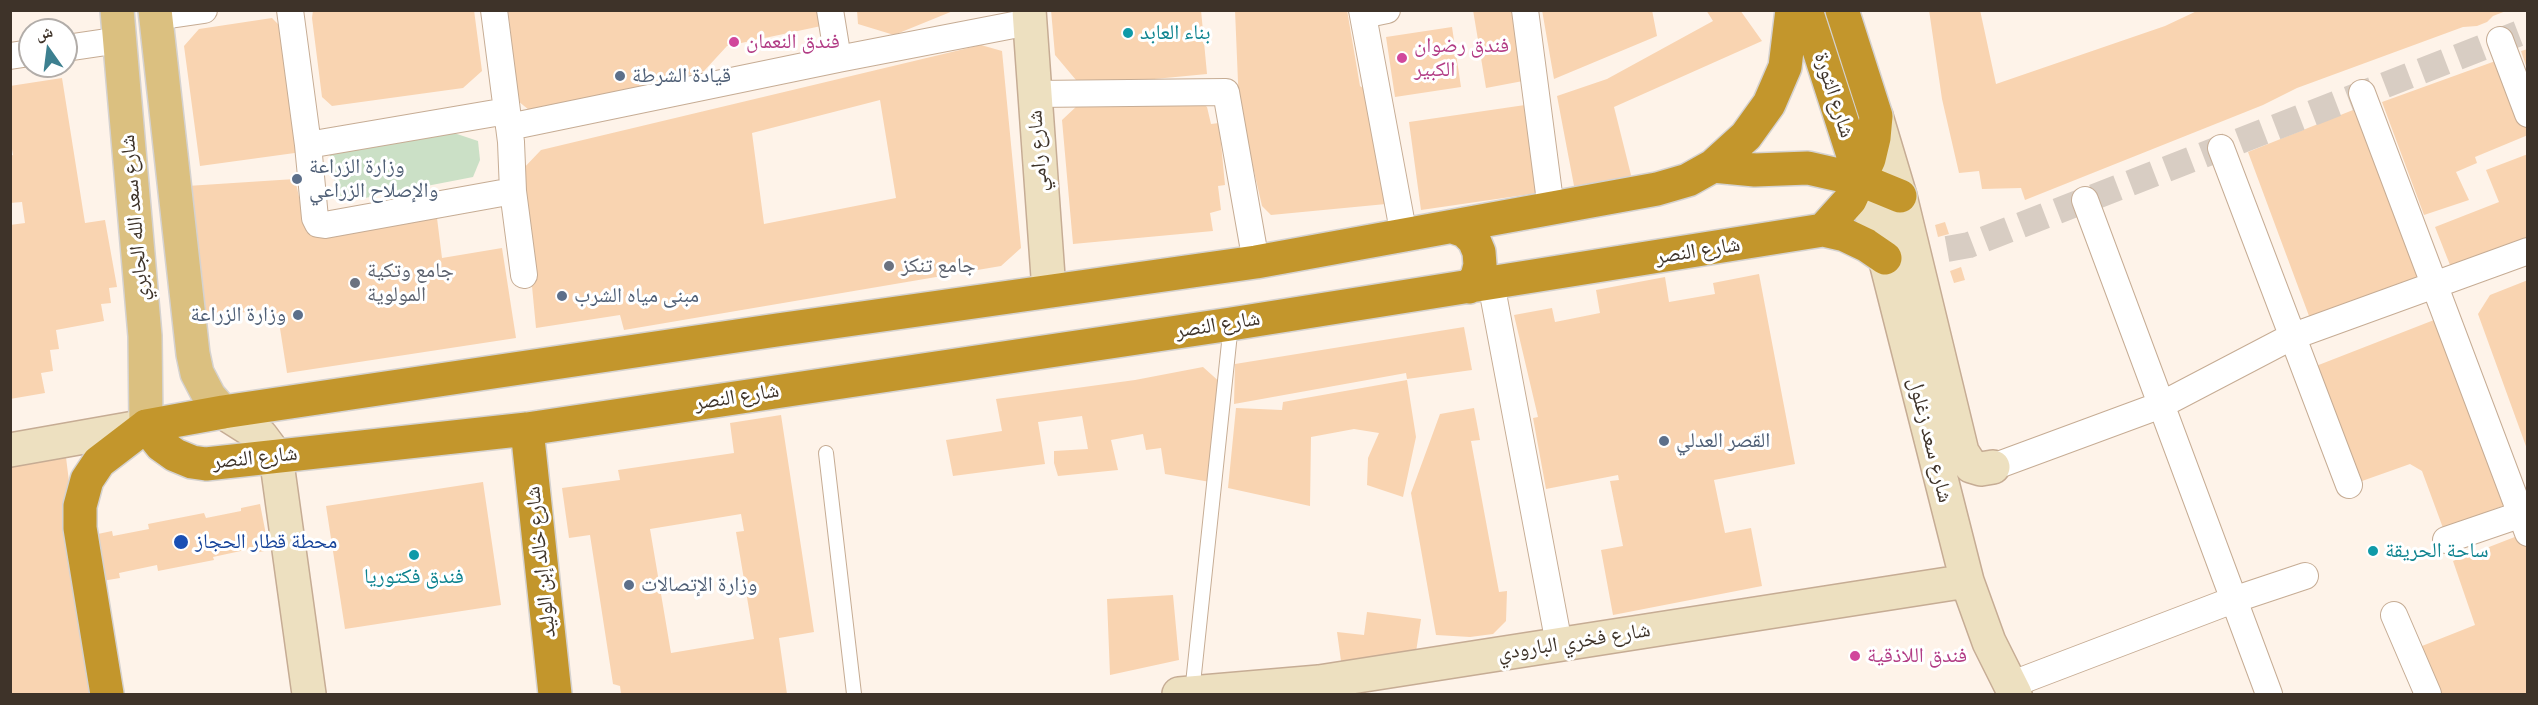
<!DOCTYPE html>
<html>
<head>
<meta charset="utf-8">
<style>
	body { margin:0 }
	#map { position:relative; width:2538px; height:705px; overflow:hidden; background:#fef3e9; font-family:"IBM Plex Serif","Noto Naskh Arabic",serif }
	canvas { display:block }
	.frame { position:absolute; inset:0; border:12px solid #3e3329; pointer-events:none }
	.north { position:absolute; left:18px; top:18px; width:60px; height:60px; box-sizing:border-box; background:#fff; border:2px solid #b2ada9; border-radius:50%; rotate:346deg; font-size:16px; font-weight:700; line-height:24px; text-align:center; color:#3e3329 }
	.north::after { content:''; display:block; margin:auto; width:21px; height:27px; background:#3d8090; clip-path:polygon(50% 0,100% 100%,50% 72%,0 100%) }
</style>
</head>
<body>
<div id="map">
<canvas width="2538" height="705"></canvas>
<div class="frame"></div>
<div class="north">ش</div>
</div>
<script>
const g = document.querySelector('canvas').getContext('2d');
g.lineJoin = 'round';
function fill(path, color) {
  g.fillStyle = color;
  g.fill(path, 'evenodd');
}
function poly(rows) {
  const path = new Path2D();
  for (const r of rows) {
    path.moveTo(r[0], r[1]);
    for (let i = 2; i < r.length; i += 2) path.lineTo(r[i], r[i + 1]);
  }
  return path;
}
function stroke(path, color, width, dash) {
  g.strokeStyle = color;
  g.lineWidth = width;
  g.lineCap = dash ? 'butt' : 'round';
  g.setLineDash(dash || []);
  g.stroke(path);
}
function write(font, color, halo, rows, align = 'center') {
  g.font = font + ' "IBM Plex Serif","Noto Naskh Arabic",serif';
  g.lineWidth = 6;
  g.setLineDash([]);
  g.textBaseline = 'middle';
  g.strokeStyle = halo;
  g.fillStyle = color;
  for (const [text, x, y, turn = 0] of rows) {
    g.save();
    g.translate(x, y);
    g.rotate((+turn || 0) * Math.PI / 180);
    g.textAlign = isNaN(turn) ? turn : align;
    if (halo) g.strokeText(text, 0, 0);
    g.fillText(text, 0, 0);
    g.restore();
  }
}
const green = poly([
	[445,130,478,141,480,160,473,177,339,203,329,152]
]);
const building = poly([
	[474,10,482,71,463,88,332,106,322,97,312,18,313,10],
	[508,10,823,10,826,25,727,46,704,71,534,114,518,101],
	[857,10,953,10,953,11,894,35,858,24],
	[1051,10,1201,10,1207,74,1081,86,1055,55],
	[1235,10,1347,10,1360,86,1372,94,1386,204,1271,215,1262,206,1239,106],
	[1473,10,1511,10,1523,81,1486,88],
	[1542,10,1652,10,1657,36,1554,79],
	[1706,10,1740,10,1762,41,1614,107,1632,179,1575,191,1557,96,1607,79,1713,21],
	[1929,10,1980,10,1996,84,2165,26,2199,10,2506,11,2493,16,2487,22,2477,26,2463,27,2297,88,2263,105,2025,200,2021,188,1982,189,1979,171,1959,173,1942,99],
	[272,18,286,32,302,152,200,166,184,46,199,29],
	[1452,27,1461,87,1395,97,1386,37],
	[981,45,1002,51,1021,248,1001,266,624,330,620,315,536,328,521,171,541,150],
	[880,100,896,198,764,224,752,133],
	[2528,49,2528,69,2527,69,2521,51],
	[2501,59,2528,118,2528,135,2475,157,2477,163,2456,172,2469,200,2424,215,2382,102],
	[62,78,85,223,105,220,117,287,109,288,111,303,101,304,104,321,56,330,59,349,50,350,53,371,41,373,45,393,10,399,10,225,25,223,22,202,10,203,10,156,13,155,10,137,10,86],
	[1197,99,1207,107,1211,124,1219,123,1225,185,1218,186,1221,210,1210,213,1213,231,1073,244,1062,120,1078,105],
	[1525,105,1538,193,1421,210,1409,122],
	[2358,108,2425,282,2312,324,2248,152],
	[2528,154,2528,241,2463,267,2450,265,2435,227,2499,202,2486,170],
	[295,179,307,233,437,218,442,258,502,248,516,338,287,373,279,322,266,309,207,318,187,186],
	[1945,222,1949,234,1938,237,1935,225],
	[1961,267,1965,280,1954,283,1950,271],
	[1759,274,1795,464,1714,480,1725,533,1751,528,1762,586,1613,615,1601,550,1623,546,1610,481,1619,480,1618,475,1546,489,1533,418,1538,417,1514,315,1552,308,1555,322,1600,313,1596,290,1665,277,1669,302,1715,294,1713,283],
	[2528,280,2528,449,2527,449,2478,314,2490,295],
	[2434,320,2446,326,2511,503,2443,528,2422,471,2410,464,2362,481,2316,366],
	[1464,327,1472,370,1407,379,1406,373,1234,404,1235,364],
	[1203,367,1222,384,1210,482,1165,474,1161,448,1146,450,1143,434,1111,440,1118,470,1058,476,1054,463,1054,451,1088,449,1082,416,1038,422,1045,464,953,476,946,440,1002,431,996,399,1135,380],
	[1407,380,1416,437,1403,497,1367,485,1368,458,1379,433,1354,429,1311,437,1310,506,1228,488,1236,408,1282,410,1283,402],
	[1474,408,1480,440,1471,441,1499,592,1507,591,1506,621,1493,634,1470,637,1436,635,1411,493,1440,414],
	[781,415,814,632,779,638,787,694,621,694,620,686,613,684,590,535,569,538,562,488,620,480,618,470,734,453,730,423],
	[741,514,744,531,736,532,754,639,671,653,650,529],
	[65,449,95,694,10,694,10,456],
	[483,482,501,605,345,629,326,506],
	[260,504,269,550,250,554,250,549,213,557,214,560,158,571,157,565,119,573,120,578,102,581,93,535,112,531,113,536,149,529,148,524,204,513,206,518,241,511,241,508],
	[2525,533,2528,541,2528,694,2436,694,2417,648,2475,625,2453,561],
	[1173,595,1179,660,1110,675,1107,599],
	[1367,612,1421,619,1416,652,1341,661,1337,632,1364,635]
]);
const streetTunnel = poly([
	[1947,249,1969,245,2528,30]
]);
const lane = poly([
	[826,453,854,694],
	[1192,693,1231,324]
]);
const street = poly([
	[290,10,308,145,315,218,318,224,325,225,513,191],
	[494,10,511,142,513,191,524,275],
	[830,10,838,59,1029,22],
	[1362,10,1404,236],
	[1525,10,1551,209],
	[1363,15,1387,10],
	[156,17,204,10],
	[2500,40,2528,114],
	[66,48,120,40],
	[10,56,30,53],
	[2362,93,2528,533],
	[1034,94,1226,92,1256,262],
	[509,127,838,59],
	[308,145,507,111],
	[2221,148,2349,485],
	[2085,200,2269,694],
	[1491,283,1559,644],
	[1993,467,2161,405,2291,337,2528,251],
	[2446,540,2528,512],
	[2394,615,2428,694],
	[2010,685,2233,600,2305,576]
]);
const secondary = poly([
	[1029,10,1049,291],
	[1876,116,1900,196,1962,452,1971,466,1981,469,1993,467],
	[1861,180,1885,258,1967,581,1989,642,2015,694],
	[223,412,261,436,276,456,309,694],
	[10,450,146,426],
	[1179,694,1319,682,1967,581]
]);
const primary = poly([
	[117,10,145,336,146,426],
	[155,10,193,354,197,373,209,396,223,412]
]);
const highway = poly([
	[1806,10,1861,180],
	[1713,166,1755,170,1808,168,1861,180,1900,196],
	[1453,227,1465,231,1474,240,1479,252,1480,265,1477,277,1469,287],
	[1823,230,1845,235,1866,245,1885,258],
	[146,426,161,445,175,455,192,462,206,464,527,429,1231,324,1823,230,1850,200,1869,159,1874,138,1876,116,1842,10],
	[527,429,555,694],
	[107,694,80,528,80,506,87,480,99,462,146,426,223,412,777,330,1256,262,1657,189,1688,180,1713,166,1746,136,1769,104,1785,67,1792,10]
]);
const markers = [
	[1128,33,6,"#0f9aa8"],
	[734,42,6,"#d1479c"],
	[1402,58,6,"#d1479c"],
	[620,76,6,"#5c6f8a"],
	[297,179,6,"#5c6f8a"],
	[889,266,6,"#6b7280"],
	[355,283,6,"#6b7280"],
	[562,296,6,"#5c6f8a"],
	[298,315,6,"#5c6f8a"],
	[1664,441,6,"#5c6f8a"],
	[181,542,8,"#1a4fb4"],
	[2373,551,6,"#0f9aa8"],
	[414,555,6,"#0f9aa8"],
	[629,585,6,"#5c6f8a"],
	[1855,656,6,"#d1479c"]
];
const cultureNames = [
	["بناء العابد",1140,33],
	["ساحة الحريقة",2385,551],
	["فندق فكتوريا",414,577,"center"]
];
const hotelNames = [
	["فندق النعمان",746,42],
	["فندق رضوان",1414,46],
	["الكبير",1414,70],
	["فندق اللاذقية",1867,656]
];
const serviceNames = [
	["قيادة الشرطة",632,76],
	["وزارة الزراعة",309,167],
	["والإصلاح الزراعي",309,191],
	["مبنى مياه الشرب",574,296],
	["وزارة الزراعة",286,315,"right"],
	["القصر العدلي",1676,441],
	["وزارة الإتصالات",641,585]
];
const streetNames = [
	["شارع الثورة",1834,95,72],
	["شارع رامي",1038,151,-94],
	["شارع سعد الله الجابري",135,218,-95],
	["شارع النصر",1698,251,-9],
	["شارع النصر",1218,325,-9],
	["شارع النصر",737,397,-9],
	["شارع سعد زغلول",1930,440,76],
	["شارع النصر",255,458,-6],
	["شارع خالد إبن الوليد",541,562,-96],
	["شارع فخري البارودي",1574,642,-9]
];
const worshipNames = [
	["جامع تنكز",901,266],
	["جامع وتكية",367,271],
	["المولوية",367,295]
];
const transitNames = [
	["محطة قطار الحجاز",195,542]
];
fill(green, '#cbe0c6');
fill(building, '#f9d4b1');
stroke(streetTunnel, '#d8cdc3', 26, [26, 13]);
stroke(lane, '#c6ac94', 16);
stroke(street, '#c6ac94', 28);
stroke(secondary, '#c6ac94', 36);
stroke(primary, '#d5d2d0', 36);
stroke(highway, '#d5d2d0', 36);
stroke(lane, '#fff', 14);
stroke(street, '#fff', 26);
stroke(secondary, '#ede0c0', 33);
stroke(primary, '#dbc080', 33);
stroke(highway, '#c3962c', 33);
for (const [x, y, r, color] of markers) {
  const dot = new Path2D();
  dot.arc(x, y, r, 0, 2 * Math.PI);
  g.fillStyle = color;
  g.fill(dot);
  stroke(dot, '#fff', 2);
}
write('21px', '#0d838f', '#fff', cultureNames, 'left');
write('21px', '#b23c85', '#fff', hotelNames, 'left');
write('21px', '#4e5e75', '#fff', serviceNames, 'left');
write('21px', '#3e3329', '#fff', streetNames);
write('21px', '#5b616d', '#fff', worshipNames, 'left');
write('21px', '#164399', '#fff', transitNames, 'left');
</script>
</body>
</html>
